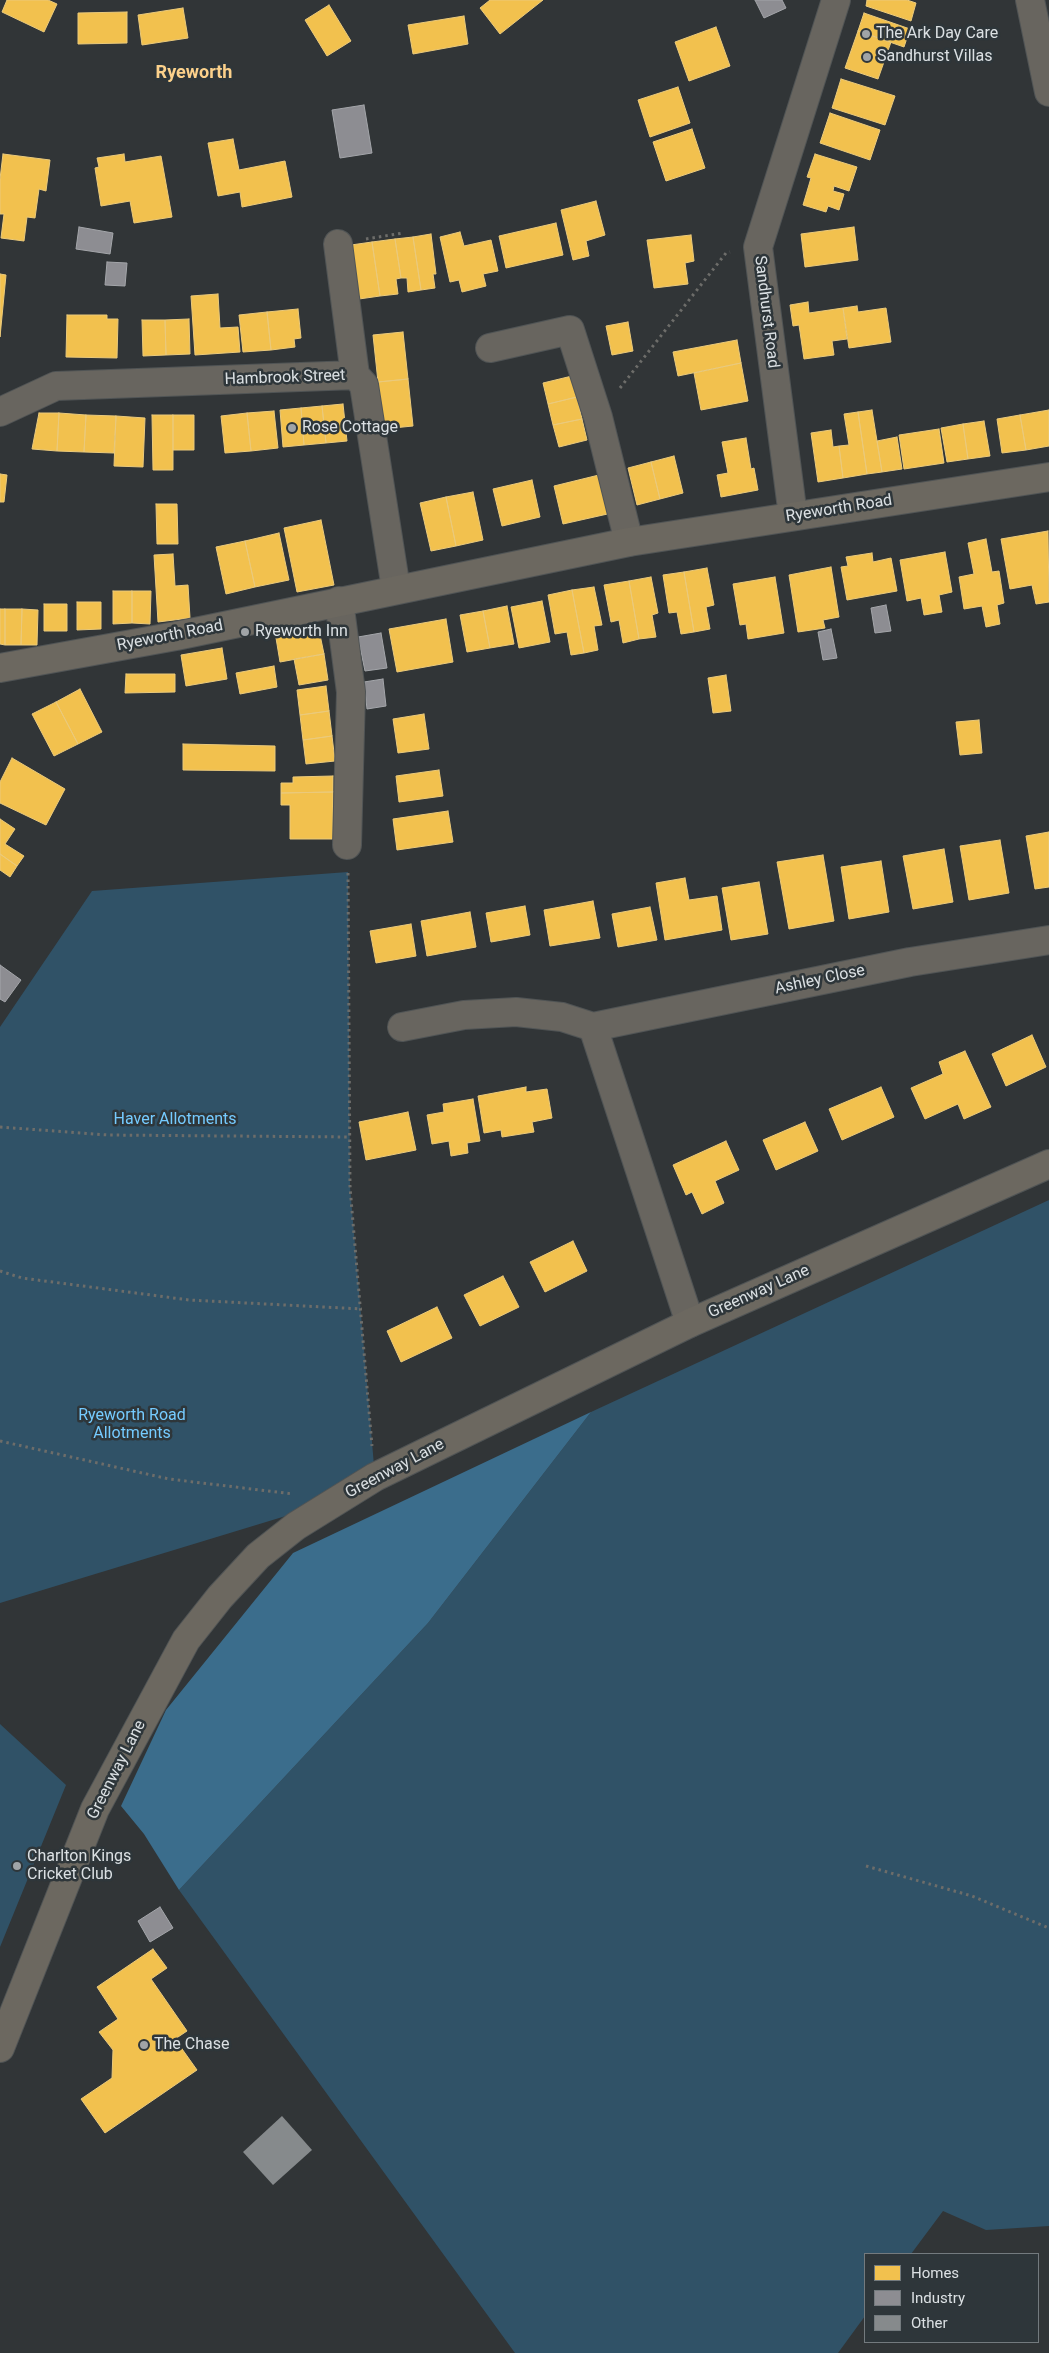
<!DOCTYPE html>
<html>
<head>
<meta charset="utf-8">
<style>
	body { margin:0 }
	#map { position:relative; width:1049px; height:2353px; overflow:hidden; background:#313537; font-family:Roboto,sans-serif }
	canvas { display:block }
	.legend { position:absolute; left:864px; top:2253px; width:175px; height:90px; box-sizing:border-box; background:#2e363a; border:1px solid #737a7e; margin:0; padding:6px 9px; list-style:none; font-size:15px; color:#dbe0e3 }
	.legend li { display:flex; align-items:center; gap:10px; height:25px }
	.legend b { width:25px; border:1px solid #737a7e }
</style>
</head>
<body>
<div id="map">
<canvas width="1049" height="2353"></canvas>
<ul class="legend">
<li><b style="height:14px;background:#f2c14e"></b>Homes</li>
<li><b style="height:14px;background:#8d8d92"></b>Industry</li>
<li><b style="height:14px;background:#868a8c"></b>Other</li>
</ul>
</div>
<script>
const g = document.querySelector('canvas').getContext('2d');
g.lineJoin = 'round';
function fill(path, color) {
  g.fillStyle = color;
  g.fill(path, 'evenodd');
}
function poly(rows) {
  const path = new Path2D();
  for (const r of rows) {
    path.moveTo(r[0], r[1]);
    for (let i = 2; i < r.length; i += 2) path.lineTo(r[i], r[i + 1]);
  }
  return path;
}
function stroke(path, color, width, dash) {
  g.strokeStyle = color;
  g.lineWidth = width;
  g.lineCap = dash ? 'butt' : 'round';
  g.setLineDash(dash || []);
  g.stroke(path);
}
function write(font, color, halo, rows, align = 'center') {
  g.font = font + ' Roboto,sans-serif';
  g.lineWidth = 5;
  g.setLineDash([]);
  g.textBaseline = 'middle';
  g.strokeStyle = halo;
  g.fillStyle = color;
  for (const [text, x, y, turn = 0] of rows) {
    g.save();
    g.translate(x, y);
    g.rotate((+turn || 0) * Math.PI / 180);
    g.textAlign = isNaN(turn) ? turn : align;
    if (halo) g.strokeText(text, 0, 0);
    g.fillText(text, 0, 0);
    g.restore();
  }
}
const green = poly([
	[348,872,350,1187,375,1477,335,1501,0,1603,0,1027,92,891],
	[1049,1200,1049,2226,986,2230,943,2211,911,2254,865,2254,865,2316,838,2353,515,2353,179,1890,428,1623,591,1412],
	[0,1724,66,1785,0,1947]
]);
const forest = poly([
	[591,1412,428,1623,179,1890,144,1834,121,1806,166,1710,293,1553]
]);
const homes = poly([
	[7,0,48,0,57,4,44,32,2,12,7,0],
	[490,0,543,0,500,34,480,8,490,0],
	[867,0,907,0,916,3,911,21,866,6,867,0],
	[329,5,351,41,327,56,305,20,329,5],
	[183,8,188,38,142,45,138,15,183,8],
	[127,12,127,43,78,44,78,13,127,12],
	[864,13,910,29,904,47,858,31,864,13],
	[464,16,468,44,413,54,408,25,464,16],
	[716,27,730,66,689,81,675,42,716,27],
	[858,31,891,42,878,79,845,68,858,31],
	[841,79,895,96,885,125,832,108,841,79],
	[678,87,690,123,650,137,638,100,678,87],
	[830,113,880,130,870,160,820,143,830,113],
	[692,129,705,168,666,181,653,142,692,129],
	[233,139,239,170,285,161,292,197,242,207,240,192,218,196,208,143,233,139],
	[3,154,50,160,46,191,39,189,35,218,27,217,24,241,1,238,4,214,0,214,0,179,3,154],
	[124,154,125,162,161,156,172,217,134,223,130,201,101,206,95,168,99,167,97,158,124,154],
	[815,154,857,167,849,191,834,186,833,191,844,194,839,210,828,206,826,212,803,205,811,178,807,177,815,154],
	[596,201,605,235,586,241,589,256,573,260,561,210,596,201],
	[556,223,563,255,506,268,499,236,556,223],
	[854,227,858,260,805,267,801,234,854,227],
	[460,232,464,246,491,240,498,271,483,274,486,286,462,292,459,280,450,282,440,237,460,232],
	[431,234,436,274,433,274,435,288,421,290,413,237,431,234],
	[691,235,694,261,685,263,688,284,654,288,647,240,691,235],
	[413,237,421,290,408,292,407,278,401,278,395,239,413,237],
	[395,239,401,278,396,279,398,294,380,296,372,242,395,239],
	[372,242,380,296,359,299,351,245,372,242],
	[0,274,6,275,0,337,0,274],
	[218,294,220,328,238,327,240,352,195,355,191,296,218,294],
	[808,302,809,313,843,308,847,339,832,341,834,355,804,359,799,325,793,326,790,305,808,302],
	[857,306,858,312,886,308,891,342,849,348,843,308,857,306],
	[298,309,301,338,294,339,295,347,271,350,267,312,298,309],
	[267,312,271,350,243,352,239,315,267,312],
	[67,315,107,315,107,319,118,319,117,358,66,357,67,315],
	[189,319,190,354,166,355,165,320,189,319],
	[142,320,165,320,166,355,143,356,142,320],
	[628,322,633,351,612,355,606,326,628,322],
	[403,332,408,379,378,382,373,335,403,332],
	[737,340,741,363,678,376,673,352,737,340],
	[741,363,748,401,701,410,694,373,741,363],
	[572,376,577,397,548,404,543,383,572,376],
	[408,379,413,426,383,429,378,382,408,379],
	[577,397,582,419,553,425,548,404,577,397],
	[343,404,347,441,326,443,322,406,343,404],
	[322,406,326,443,304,445,301,408,322,406],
	[301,408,304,445,283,447,280,410,301,408],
	[872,410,882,472,867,474,858,412,872,410],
	[1049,410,1049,446,1026,450,1020,415,1049,410],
	[274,411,278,448,251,451,247,413,274,411],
	[858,412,867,474,843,478,839,446,849,445,844,414,858,412],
	[39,413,59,413,57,451,32,449,39,413],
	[59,413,86,415,84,452,57,451,59,413],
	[247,413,251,451,225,453,221,416,247,413],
	[86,415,116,416,114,453,84,452,86,415],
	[152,415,173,415,173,470,153,470,152,415],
	[173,415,194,415,194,450,173,450,173,415],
	[1020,415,1026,450,1002,453,997,419,1020,415],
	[116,416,145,418,143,467,114,466,116,416],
	[582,419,587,440,559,447,553,425,582,419],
	[984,421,990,456,968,459,963,424,984,421],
	[963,424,968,459,947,462,941,428,963,424],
	[939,429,944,463,904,469,899,435,939,429],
	[831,430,833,447,839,446,843,478,818,482,811,433,831,430],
	[897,437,902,469,882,472,877,441,897,437],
	[746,438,751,469,754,468,758,490,721,497,717,475,728,473,722,442,746,438],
	[674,456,683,493,660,499,651,462,674,456],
	[651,462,660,499,637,505,628,468,651,462],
	[0,474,7,475,4,502,0,502,0,474],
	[603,474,612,513,563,524,554,486,603,474],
	[532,480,540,517,502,526,493,489,532,480],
	[473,492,483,540,456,546,446,497,473,492],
	[446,497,456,546,431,551,420,503,446,497],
	[156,504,177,504,178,544,157,544,156,504],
	[321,520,334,585,297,592,284,528,321,520],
	[1048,531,1049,602,1036,604,1032,585,1010,589,1001,539,1048,531],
	[279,533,289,580,255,587,245,541,279,533],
	[986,539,992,572,999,571,1004,603,997,605,1000,624,986,627,982,606,964,609,959,577,974,574,968,543,986,539],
	[245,541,255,587,226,594,216,547,245,541],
	[945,552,952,592,939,595,942,612,924,615,921,598,907,601,900,560,945,552],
	[872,553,873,562,891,558,897,591,847,600,841,567,848,566,846,557,872,553],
	[173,554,175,586,188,585,190,618,158,622,154,555,173,554],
	[831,567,839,617,823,620,825,628,798,632,789,575,831,567],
	[707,568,714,605,706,607,710,629,694,632,684,572,707,568],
	[684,572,694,632,681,634,677,612,669,613,663,575,684,572],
	[651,577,658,613,652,615,656,637,639,639,629,581,651,577],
	[775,577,784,633,748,639,746,624,740,625,733,584,775,577],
	[629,581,639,639,623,643,619,620,611,622,604,585,629,581],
	[594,587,602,625,594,626,598,650,584,653,572,590,594,587],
	[572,590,584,653,571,655,567,632,555,634,548,595,572,590],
	[113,591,132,591,132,623,113,624,113,591],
	[132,591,151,591,150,624,132,623,132,591],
	[542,601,550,642,519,648,511,607,542,601],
	[77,602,101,602,101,629,77,630,77,602],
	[44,604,67,604,67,631,44,631,44,604],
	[507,606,514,644,490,648,483,611,507,606],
	[0,609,5,609,5,645,0,644,0,609],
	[5,609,22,609,21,645,5,645,5,609],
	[22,609,38,610,37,645,21,645,22,609],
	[483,611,490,648,467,652,460,615,483,611],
	[446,619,453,662,397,672,389,629,446,619],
	[319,630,324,654,280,662,276,638,319,630],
	[222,648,227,679,186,686,181,655,222,648],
	[324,654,328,680,299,685,294,659,324,654],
	[274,666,277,687,240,694,236,673,274,666],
	[126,674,175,674,175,692,125,693,126,674],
	[726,675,731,711,713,713,708,678,726,675],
	[326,686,329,711,300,715,297,690,326,686],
	[80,689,102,732,78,744,56,702,80,689],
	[56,702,78,744,54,756,32,714,56,702],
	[329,711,332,736,303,740,300,715,329,711],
	[424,714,429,749,398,753,393,719,424,714],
	[979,720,982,753,960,755,956,722,979,720],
	[332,736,335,761,306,764,303,740,332,736],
	[183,744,275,746,275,771,183,770,183,744],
	[12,758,65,789,46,825,0,803,0,782,12,758],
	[439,770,443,796,399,802,396,776,439,770],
	[333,776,333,792,281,793,281,783,293,783,293,777,333,776],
	[333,792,333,839,290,839,290,805,281,805,281,793,333,792],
	[448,811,453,842,397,850,393,819,448,811],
	[0,819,15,829,5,844,24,856,17,866,0,854,0,819],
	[1049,832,1049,887,1035,889,1026,836,1049,832],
	[1000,840,1009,893,969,900,960,846,1000,840],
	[944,849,953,902,913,909,903,856,944,849],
	[0,854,17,866,10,877,0,870,0,854],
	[823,855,834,921,789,929,777,862,823,855],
	[881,861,889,912,849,919,841,867,881,861],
	[685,878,689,900,717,896,722,930,665,940,656,883,685,878],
	[759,882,768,934,731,940,722,888,759,882],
	[593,901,600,938,550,946,544,910,593,901],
	[525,906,530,935,491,942,486,913,525,906],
	[650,907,657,940,618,947,612,914,650,907],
	[470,912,476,947,427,956,421,921,470,912],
	[411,924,416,956,376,963,370,931,411,924],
	[1032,1035,1046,1067,1006,1086,992,1054,1032,1035],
	[965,1051,991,1107,964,1119,958,1104,925,1119,911,1088,943,1074,939,1062,965,1051],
	[526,1087,526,1092,547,1089,552,1118,532,1122,534,1132,502,1137,501,1130,484,1133,478,1096,526,1087],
	[881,1087,894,1117,842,1140,829,1109,881,1087],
	[473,1099,480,1141,467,1143,468,1153,451,1156,449,1141,432,1144,427,1115,444,1112,443,1104,473,1099],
	[408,1112,416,1150,366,1160,359,1122,408,1112],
	[805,1122,818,1151,776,1170,763,1140,805,1122],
	[726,1141,739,1170,715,1181,724,1203,702,1214,692,1192,686,1195,673,1165,726,1141],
	[573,1241,587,1271,545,1292,530,1262,573,1241],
	[503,1276,519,1307,480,1326,464,1295,503,1276],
	[437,1307,452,1338,401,1362,387,1331,437,1307],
	[153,1949,167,1968,151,1979,187,2031,175,2039,197,2070,105,2133,81,2099,112,2078,113,2050,99,2032,118,2019,97,1987,153,1949]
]);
const industry = poly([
	[755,0,782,0,786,8,764,18,755,0],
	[364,105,372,153,340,158,332,110,364,105],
	[79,227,113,233,110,254,76,249,79,227],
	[107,262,127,263,125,286,105,285,107,262],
	[886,605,891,631,875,633,871,608,886,605],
	[831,629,837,658,823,660,818,632,831,629],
	[381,633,387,668,365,671,358,637,381,633],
	[383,679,386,706,367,709,364,682,383,679],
	[0,965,21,980,5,1002,0,999,0,965],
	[160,1907,173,1928,150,1942,138,1921,160,1907]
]);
const building = poly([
	[282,2116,312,2150,273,2185,243,2152]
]);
const path = poly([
	[366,239,403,233],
	[620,388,726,253,730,252],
	[348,873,350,1187,372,1446],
	[0,1127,108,1135,350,1137],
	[0,1271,22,1278,189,1300,362,1309],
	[0,1441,169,1479,293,1494],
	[866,1866,972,1896,1049,1928]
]);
const street = poly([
	[1030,0,1049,92],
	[338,244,355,375],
	[490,348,570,330,598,417,629,542],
	[0,412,56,386,355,375,364,385,396,589],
	[793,516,758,247,836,0],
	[339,601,351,692,347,845],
	[402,1027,464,1015,516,1012,562,1017,593,1027,910,962,1049,940],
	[593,1027,690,1323]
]);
const secondary = poly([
	[0,668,176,636,629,542,1049,477],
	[0,2048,95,1809,186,1640,220,1597,258,1556,296,1526,375,1477,690,1323,1049,1164]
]);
const markers = [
	[866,34,5,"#a0a4a7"],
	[867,57,5,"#a0a4a7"],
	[292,428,5,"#a0a4a7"],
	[245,632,5,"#a0a4a7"],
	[17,1866,5,"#a0a4a7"],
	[144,2045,5,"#a0a4a7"]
];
const poiNames = [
	["The Ark Day Care",876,34],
	["Sandhurst Villas",877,57],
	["Rose Cottage",302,428],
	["Ryeworth Inn",255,632],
	["Charlton Kings",27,1857],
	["Cricket Club",27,1875],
	["The Chase",154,2045]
];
const streetNames = [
	["Sandhurst Road",766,312,83],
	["Hambrook Street",285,378,-2],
	["Ryeworth Road",839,509,-9],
	["Ryeworth Road",170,636,-11],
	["Ashley Close",820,980,-12],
	["Greenway Lane",759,1292,-24],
	["Greenway Lane",395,1469,-28],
	["Greenway Lane",117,1770,-63]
];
const parkNames = [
	["Haver Allotments",175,1120],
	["Ryeworth Road",132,1416],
	["Allotments",132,1434]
];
const neighbourhoodNames = [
	["Ryeworth",194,73]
];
fill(green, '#305267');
fill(forest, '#3b6d8c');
fill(homes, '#f2c14e');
stroke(homes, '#ebca7b', 1);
fill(industry, '#8d8d92');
stroke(industry, '#a4a6aa', 1);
fill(building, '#868a8c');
stroke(street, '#505455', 30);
stroke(secondary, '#505455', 30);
stroke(path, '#6d6d6a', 3, [2.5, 4]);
stroke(street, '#68655f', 28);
stroke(secondary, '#6c6860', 28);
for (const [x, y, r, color] of markers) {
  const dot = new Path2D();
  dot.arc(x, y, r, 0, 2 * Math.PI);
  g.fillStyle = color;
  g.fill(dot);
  stroke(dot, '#2e363a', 2);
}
write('16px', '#dbe0e3', '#2e363a', poiNames, 'left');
write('16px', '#dbe0e3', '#2e363a', streetNames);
write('16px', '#75cbff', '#2e363a', parkNames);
write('bold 18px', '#fcd18b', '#2e363a', neighbourhoodNames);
</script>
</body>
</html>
